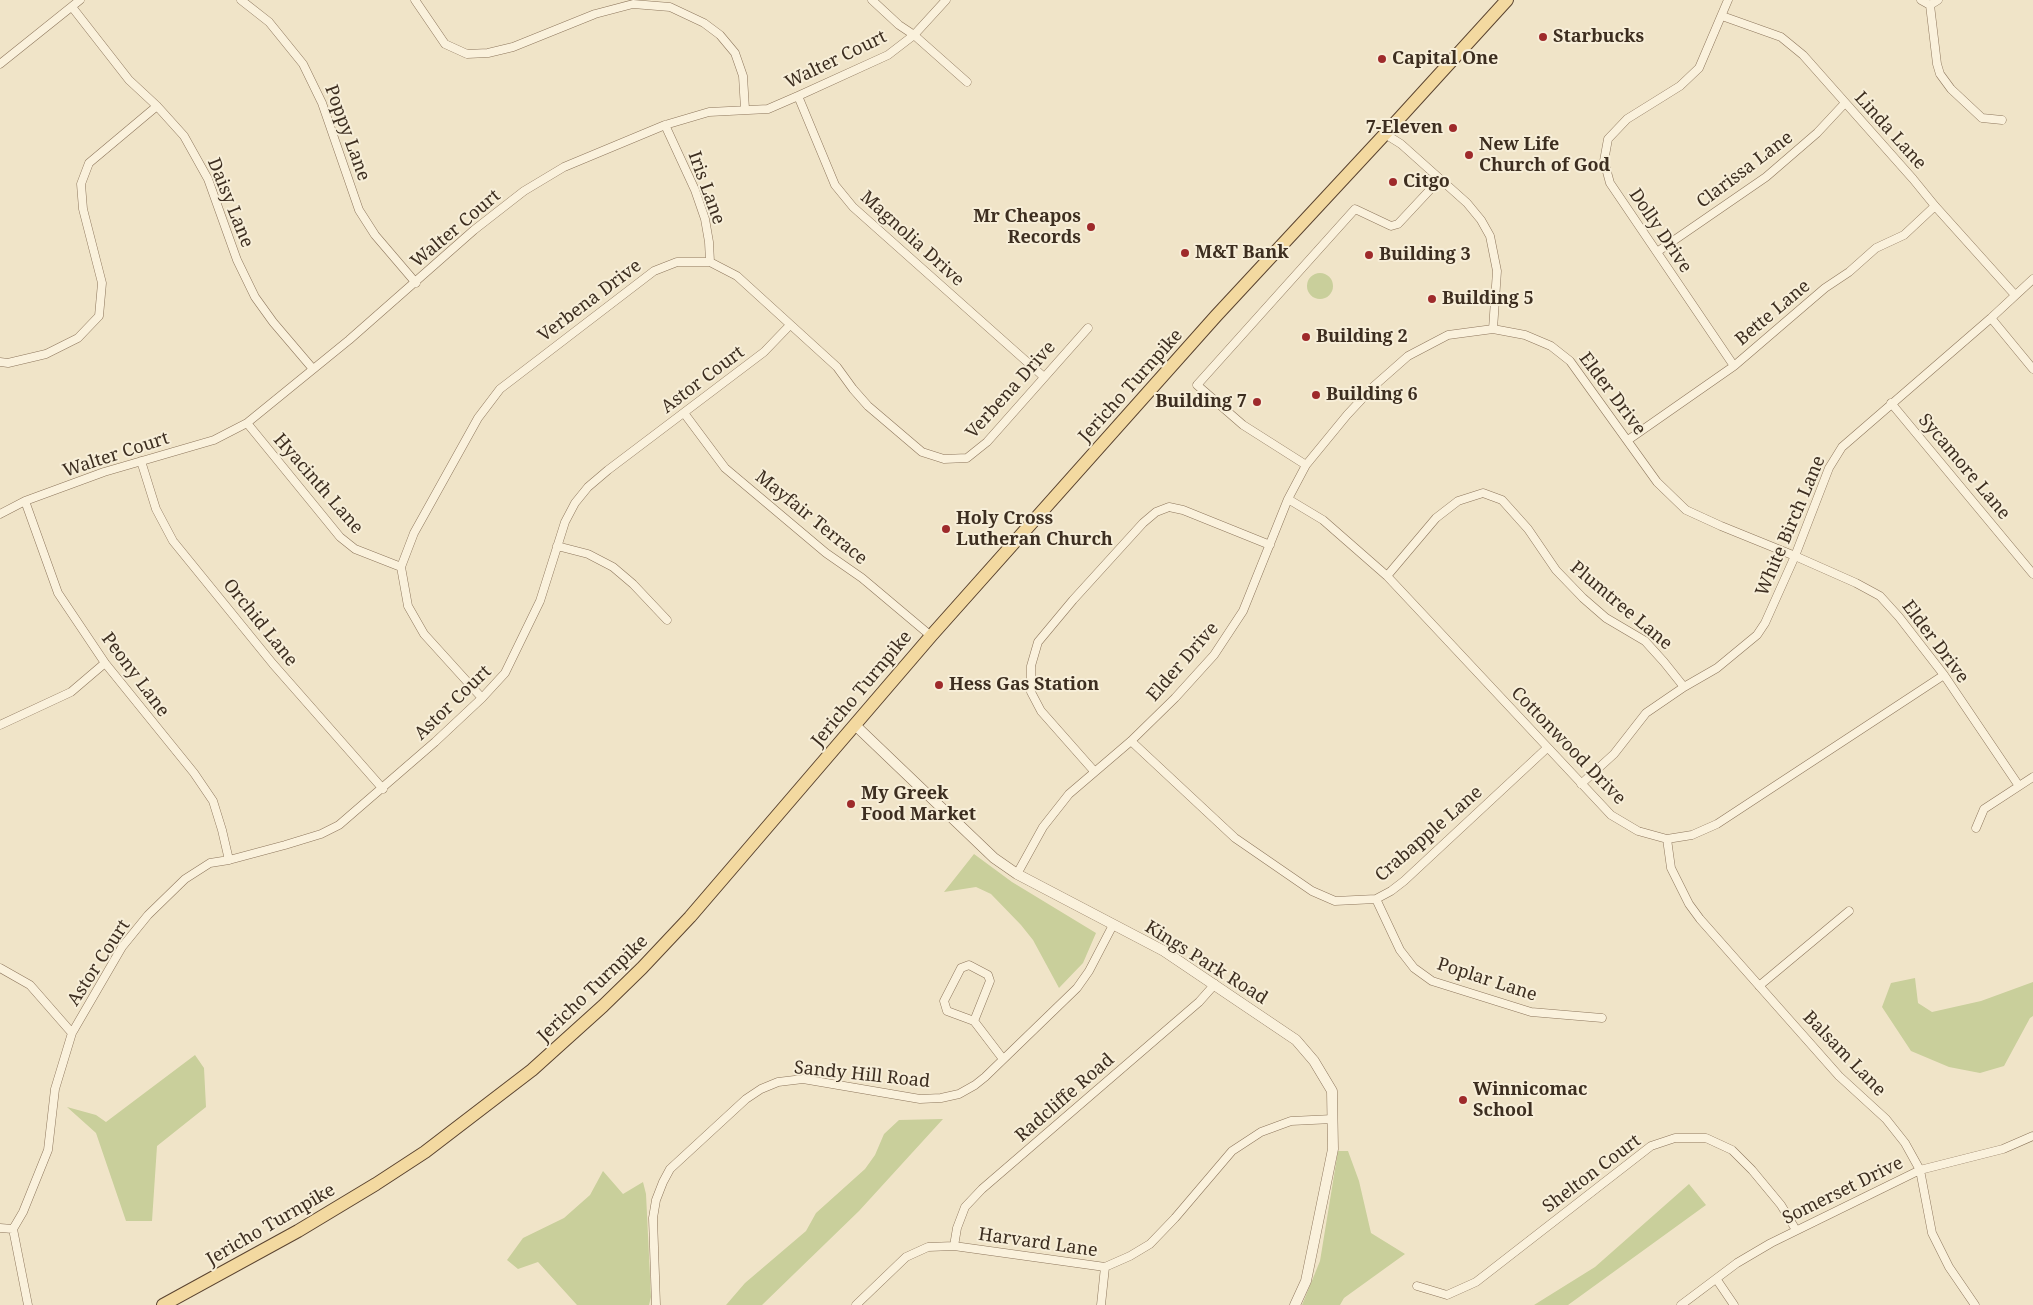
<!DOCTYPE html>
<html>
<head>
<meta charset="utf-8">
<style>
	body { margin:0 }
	canvas { display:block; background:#f0e4c8 }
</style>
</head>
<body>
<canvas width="2033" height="1305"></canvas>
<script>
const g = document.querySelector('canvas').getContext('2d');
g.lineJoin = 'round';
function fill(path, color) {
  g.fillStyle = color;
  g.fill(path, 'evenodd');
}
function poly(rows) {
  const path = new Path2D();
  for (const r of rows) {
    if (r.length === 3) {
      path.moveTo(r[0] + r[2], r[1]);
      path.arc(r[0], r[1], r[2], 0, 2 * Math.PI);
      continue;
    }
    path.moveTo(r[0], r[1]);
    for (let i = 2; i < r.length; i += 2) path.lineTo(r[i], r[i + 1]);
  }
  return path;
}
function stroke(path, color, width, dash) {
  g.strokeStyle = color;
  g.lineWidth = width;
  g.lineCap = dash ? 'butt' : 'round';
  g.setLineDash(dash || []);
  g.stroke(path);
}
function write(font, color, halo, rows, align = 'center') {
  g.font = font + ' "Noto Serif",serif';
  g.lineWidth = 4;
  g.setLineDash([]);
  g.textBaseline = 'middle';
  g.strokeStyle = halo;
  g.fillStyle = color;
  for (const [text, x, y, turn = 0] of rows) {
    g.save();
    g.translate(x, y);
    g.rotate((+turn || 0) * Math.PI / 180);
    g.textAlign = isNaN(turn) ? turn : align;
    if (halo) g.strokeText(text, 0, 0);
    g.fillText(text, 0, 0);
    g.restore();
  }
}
const green = poly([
	[1320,286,13],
	[974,854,1012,882,1096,933,1083,963,1059,988,1033,940,1021,925,991,894,976,887,944,892],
	[1915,978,1918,1003,1932,1012,1981,1001,2033,982,2033,1016,2030,1018,2004,1066,1980,1073,1949,1067,1911,1051,1882,1007,1891,983],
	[195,1055,204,1068,206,1107,157,1146,152,1221,126,1221,96,1133,67,1107,96,1115,106,1122],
	[943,1119,859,1211,762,1305,726,1305,745,1283,806,1231,816,1213,865,1169,875,1155,884,1134,899,1120],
	[1338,1151,1348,1151,1359,1181,1371,1233,1405,1254,1344,1298,1340,1305,1302,1305,1320,1261],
	[603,1171,623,1194,643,1182,646,1194,651,1297,649,1305,577,1305,538,1262,518,1269,507,1260,523,1238,564,1218,590,1195],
	[1689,1184,1706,1205,1568,1305,1534,1305,1595,1267]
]);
const minor = poly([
	[241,0,269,22,303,64,322,103,359,210,375,235,416,283],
	[415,0,445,44,467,54,488,53,513,47,595,14,633,4,670,7,704,23,720,35,735,53,743,76,745,109],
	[872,0,899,25,914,35,967,82],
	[1728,0,1699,68,1680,86,1627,119,1608,139,1604,161,1610,183,1734,366],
	[1921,0,1930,5,1938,0],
	[1930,5,1937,64,1940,74,1951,89,1982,118,2002,120],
	[72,7,129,80,157,106,184,136,208,179,237,260,255,297,273,322,313,369],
	[1722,16,1781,37,1803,55,1913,179,1935,206,2015,295],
	[0,64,80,0],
	[798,96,835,185,853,207,1044,377],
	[665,125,695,190,705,219,709,242,710,262],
	[1385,134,1401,144,1467,203,1481,220,1490,236,1497,271,1493,329],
	[1657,252,1766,177,1817,133,1845,103],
	[1991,318,2033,369],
	[0,362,8,363,46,354,78,338,99,316,102,283,83,209,81,184,89,163,157,106],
	[1891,403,2033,574],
	[684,413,725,468,826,553,862,578,931,636],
	[247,423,340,537,355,549,401,567],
	[1628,440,1734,366,1825,288,1849,272,1876,248,1904,235,1935,206],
	[141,461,156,509,173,541,273,664,383,789],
	[1306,465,1243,425,1197,385,1355,209,1391,226,1398,224,1440,179],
	[1288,499,1323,520,1387,576,1611,815,1638,831,1667,839,1692,835,1717,824,1944,675],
	[25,501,58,593,105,663,194,773,213,801,222,830,229,860],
	[0,514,25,501,104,472,214,440,247,423,349,340,474,230,524,191,564,167,665,125,709,112,768,109,798,96,888,55,914,35,946,0],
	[557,546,588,554,613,567,633,584,667,620],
	[1387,576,1436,518,1458,501,1483,493,1502,500,1528,529,1556,570,1583,598,1606,618,1645,641,1664,662,1684,687],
	[482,698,424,634,408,606,401,567,414,533,478,418,500,389,654,271,677,262,710,262,737,276,837,367,853,389,868,406,922,452,944,459,967,458,987,442,1088,328],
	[0,725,71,692,105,663],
	[1131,741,1235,838,1312,891,1335,901,1376,899,1391,891,1404,881,1547,748],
	[1094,771,1041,711,1031,692,1031,666,1038,642,1073,600,1143,523,1156,512,1169,507,1183,510,1270,545],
	[1581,784,1614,754,1646,713,1684,687,1717,668,1757,635,1765,623,1795,556,1829,468,1842,447,1991,318,2033,279],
	[1976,828,1984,809,2033,777],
	[1667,839,1671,868,1689,904,1700,919,1839,1076,1886,1119,1905,1143,1920,1170,1932,1233,1949,1267,1975,1305],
	[1017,874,1043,827,1069,794,1131,741,1175,698,1214,655,1243,611,1288,499,1306,465,1347,415,1374,386,1408,356,1448,335,1493,329,1525,335,1551,346,1570,361,1657,482,1686,510,1721,526,1795,556,1856,583,1880,596,1899,617,1944,675,2019,786],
	[1376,899,1400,950,1414,968,1432,981,1531,1012,1602,1018],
	[0,968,30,985,72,1033],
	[1759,986,1849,911],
	[974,1021,947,1011,944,1001,961,968,969,965,988,975,990,981,974,1021,1003,1059],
	[0,1228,13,1229],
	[954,1246,957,1228,965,1207,982,1189,1199,1002,1215,984],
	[1717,1280,1734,1305],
	[1417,1286,1447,1295,1476,1282,1651,1146,1675,1138,1706,1138,1732,1150,1752,1170,1781,1205,1796,1230],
	[28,1305,13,1229,23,1212,48,1150,55,1089,72,1033,122,947,148,915,185,879,210,863,229,860,285,845,321,834,339,825,435,742,482,698,505,673,540,601,565,522,575,503,588,487,608,470,764,352,790,325],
	[656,1305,653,1218,656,1200,663,1182,670,1169,746,1099,761,1089,778,1082,803,1079,920,1099,941,1098,959,1094,975,1085,985,1077,1077,988,1089,971,1113,925],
	[856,1305,906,1257,928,1247,954,1246,1105,1267,1130,1256,1150,1244,1175,1218,1232,1151,1261,1132,1291,1121,1333,1119],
	[1101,1305,1105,1267],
	[1681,1305,1737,1263,1771,1243,1920,1170,2003,1149,2033,1136]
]);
const tertiary = poly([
	[855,725,994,858,1017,874,1164,951,1296,1040,1314,1061,1332,1091,1333,1149,1306,1281,1295,1305]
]);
const primary = poly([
	[163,1305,298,1231,376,1184,425,1152,532,1070,603,1006,642,968,690,917,931,636,1216,316,1385,134,1507,0]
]);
const markers = [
	[1543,37,5,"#9e2a2b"],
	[1382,59,5,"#9e2a2b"],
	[1453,128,5,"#9e2a2b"],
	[1469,155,5,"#9e2a2b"],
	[1393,182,5,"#9e2a2b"],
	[1091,227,5,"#9e2a2b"],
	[1185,253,5,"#9e2a2b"],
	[1369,255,5,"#9e2a2b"],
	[1432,299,5,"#9e2a2b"],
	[1306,337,5,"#9e2a2b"],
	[1316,395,5,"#9e2a2b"],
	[1257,402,5,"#9e2a2b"],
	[946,529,5,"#9e2a2b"],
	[939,685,5,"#9e2a2b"],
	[851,804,5,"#9e2a2b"],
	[1463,1100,5,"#9e2a2b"]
];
const poiNames = [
	["Starbucks",1553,37],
	["Capital One",1392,59],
	["7-Eleven",1443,128,"right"],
	["New Life",1479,145],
	["Church of God",1479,166],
	["Citgo",1403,182],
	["Mr Cheapos",1081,217,"right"],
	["Records",1081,238,"right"],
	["M&T Bank",1195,253],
	["Building 3",1379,255],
	["Building 5",1442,299],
	["Building 2",1316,337],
	["Building 6",1326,395],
	["Building 7",1247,402,"right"],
	["Holy Cross",956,519],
	["Lutheran Church",956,540],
	["Hess Gas Station",949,685],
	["My Greek",861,794],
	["Food Market",861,815],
	["Winnicomac",1473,1090],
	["School",1473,1111]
];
const streetNames = [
	["Walter Court",836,60,-26],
	["Linda Lane",1890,131,48],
	["Poppy Lane",347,133,70],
	["Clarissa Lane",1745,170,-37],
	["Iris Lane",706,188,70],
	["Daisy Lane",230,203,68],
	["Walter Court",456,229,-40],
	["Dolly Drive",1660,231,56],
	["Magnolia Drive",912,239,42],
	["Verbena Drive",590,301,-37],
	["Bette Lane",1773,313,-40],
	["Astor Court",703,380,-37],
	["Jericho Turnpike",1131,386,-48],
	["Verbena Drive",1011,390,-48],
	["Elder Drive",1612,394,53],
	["Walter Court",116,455,-18],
	["Sycamore Lane",1964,467,50],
	["Hyacinth Lane",318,484,49],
	["Mayfair Terrace",811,518,39],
	["White Birch Lane",1791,526,-67],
	["Plumtree Lane",1621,606,40],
	["Orchid Lane",260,623,51],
	["Elder Drive",1935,642,53],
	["Elder Drive",1183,662,-49],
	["Peony Lane",135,675,53],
	["Jericho Turnpike",862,689,-50],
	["Astor Court",453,703,-44],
	["Cottonwood Drive",1568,746,46],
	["Crabapple Lane",1429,834,-41],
	["Astor Court",99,963,-57],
	["Kings Park Road",1206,963,32],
	["Poplar Lane",1487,980,18],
	["Jericho Turnpike",593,989,-44],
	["Balsam Lane",1844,1054,46],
	["Sandy Hill Road",862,1075,6],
	["Radcliffe Road",1065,1098,-41],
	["Shelton Court",1592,1174,-37],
	["Somerset Drive",1843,1191,-26],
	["Jericho Turnpike",271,1225,-30],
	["Harvard Lane",1038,1243,8]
];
fill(green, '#c9cf9b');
stroke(minor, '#8d765c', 9);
stroke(tertiary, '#8d765c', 11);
stroke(primary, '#5b4430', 14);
stroke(minor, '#faf1dc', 8);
stroke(tertiary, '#faf1dc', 10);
stroke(primary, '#f3d9a0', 12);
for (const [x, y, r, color] of markers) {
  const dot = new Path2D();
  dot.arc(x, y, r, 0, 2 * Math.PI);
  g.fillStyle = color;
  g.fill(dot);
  stroke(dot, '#f7eed8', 2);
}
write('bold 18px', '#3d2e20', '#f7eed8', poiNames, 'left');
write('18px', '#3d2e20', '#f7eed8', streetNames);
</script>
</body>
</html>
